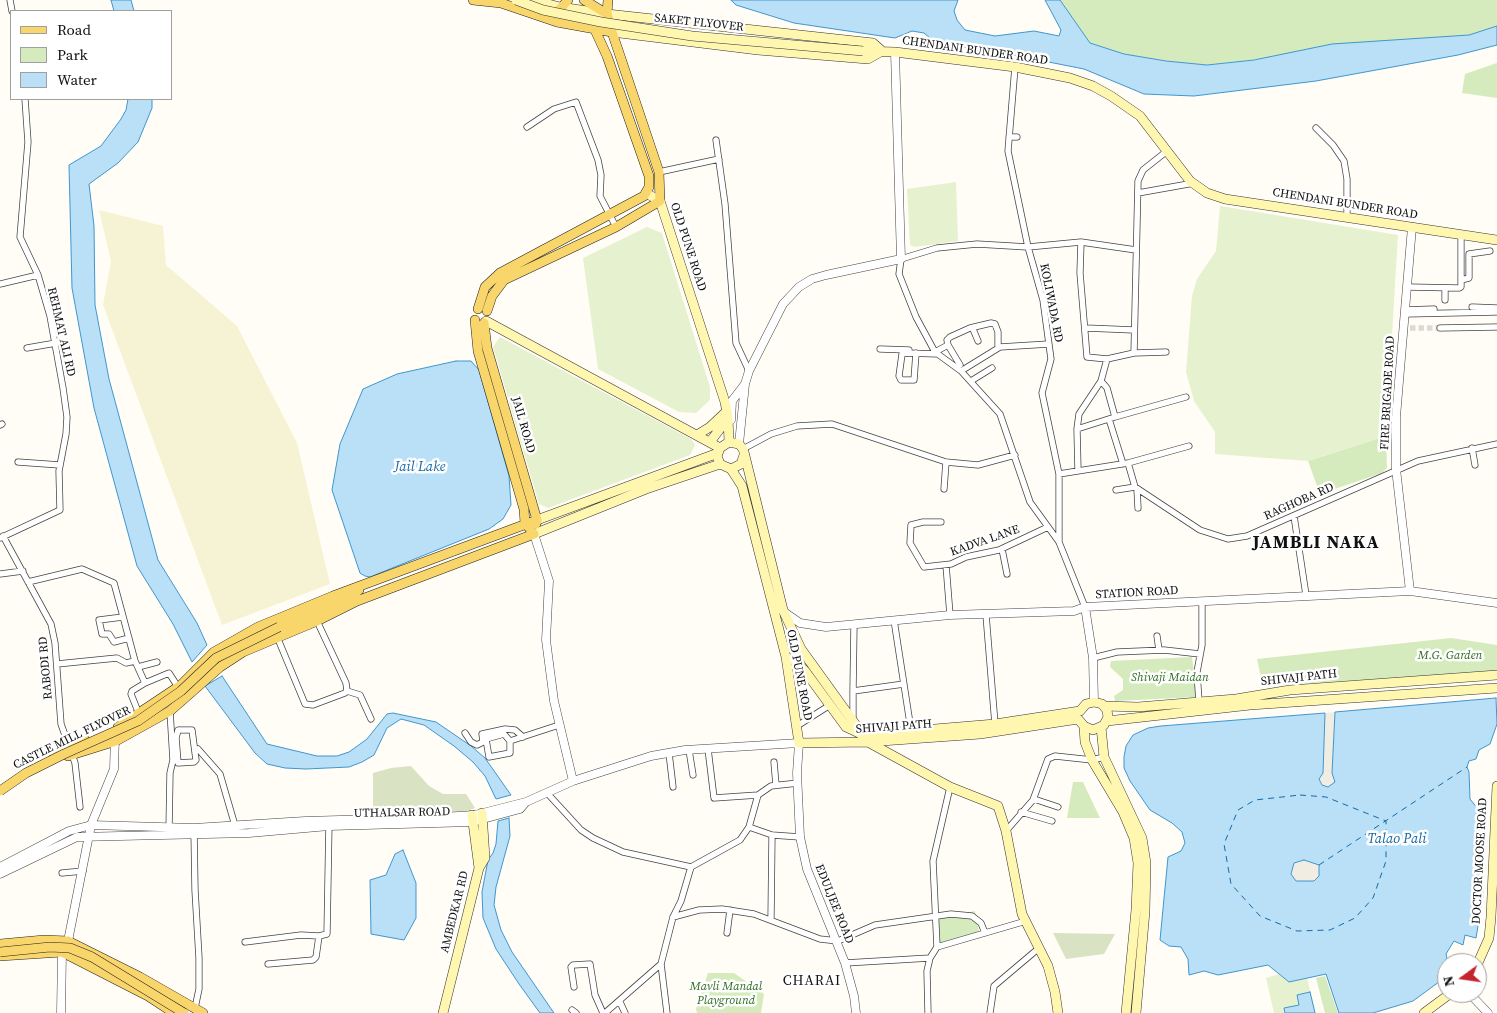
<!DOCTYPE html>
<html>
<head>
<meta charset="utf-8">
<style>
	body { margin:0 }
	#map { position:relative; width:1497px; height:1013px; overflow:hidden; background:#fffdf5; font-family:"Source Serif 4",serif }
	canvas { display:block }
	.legend { position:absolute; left:10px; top:10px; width:162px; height:90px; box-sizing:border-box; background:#fff; border:1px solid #a0a0a0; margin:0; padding:6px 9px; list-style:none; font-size:15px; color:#111 }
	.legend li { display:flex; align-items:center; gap:10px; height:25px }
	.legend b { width:25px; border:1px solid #a0a0a0 }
	.north { position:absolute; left:1437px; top:953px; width:50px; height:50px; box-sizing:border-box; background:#fff; border:1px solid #a0a0a0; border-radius:50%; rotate:256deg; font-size:14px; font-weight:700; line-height:20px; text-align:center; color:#111 }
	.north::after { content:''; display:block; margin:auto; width:18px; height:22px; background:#c4262e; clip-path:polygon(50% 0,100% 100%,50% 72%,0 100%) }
</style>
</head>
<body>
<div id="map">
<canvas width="1497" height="1013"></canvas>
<ul class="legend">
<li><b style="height:6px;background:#f9d66b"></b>Road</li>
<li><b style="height:14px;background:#d5ebbd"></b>Park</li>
<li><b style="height:14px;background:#b9e0f7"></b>Water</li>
</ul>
<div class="north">N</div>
</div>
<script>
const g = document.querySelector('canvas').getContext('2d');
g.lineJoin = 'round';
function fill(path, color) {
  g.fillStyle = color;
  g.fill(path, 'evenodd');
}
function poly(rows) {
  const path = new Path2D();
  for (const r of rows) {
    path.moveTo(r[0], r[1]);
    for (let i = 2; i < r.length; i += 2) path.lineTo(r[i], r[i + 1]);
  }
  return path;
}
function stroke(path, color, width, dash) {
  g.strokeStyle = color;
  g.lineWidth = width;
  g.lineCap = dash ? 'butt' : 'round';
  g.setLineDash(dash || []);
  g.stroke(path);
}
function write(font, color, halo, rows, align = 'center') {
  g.font = font + ' "Source Serif 4",serif';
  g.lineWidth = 5;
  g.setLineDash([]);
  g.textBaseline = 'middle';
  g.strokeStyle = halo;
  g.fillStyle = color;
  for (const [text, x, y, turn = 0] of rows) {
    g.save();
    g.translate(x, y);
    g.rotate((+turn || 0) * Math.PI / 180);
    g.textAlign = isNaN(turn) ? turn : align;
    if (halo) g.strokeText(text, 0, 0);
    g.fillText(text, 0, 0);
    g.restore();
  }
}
const farmland = poly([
	[99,210,163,226,166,265,237,326,297,443,330,584,222,625,103,305,111,261]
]);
const green = poly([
	[1060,0,1497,0,1497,26,1469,35,1207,65,1166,61,1124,54,1090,43],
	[1497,63,1497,98,1462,93,1465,74],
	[1386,436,1387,468,1382,473,1320,494,1308,461],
	[1451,638,1497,645,1497,672,1263,686,1257,659],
	[1192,657,1197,697,1115,701,1114,696,1123,690,1123,679,1110,667,1111,661],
	[1073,782,1083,782,1100,818,1067,818],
	[975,911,979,932,939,943,937,919],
	[708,973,734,973,764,994,761,1013,697,1013,696,1009],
	[1325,976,1338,1013,1325,1013,1316,978]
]);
const cemetery = poly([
	[411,766,429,786,443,794,466,794,475,808,467,811,373,815,373,773,391,768],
	[1053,933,1115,934,1104,954,1066,959]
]);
const pitch = poly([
	[956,182,958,241,915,247,910,245,907,189],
	[1220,206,1398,235,1386,436,1308,461,1215,454,1215,432,1194,401,1186,372,1192,296,1197,279,1216,251],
	[647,227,662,233,710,387,710,400,696,413,679,412,598,369,583,258],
	[500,337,691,439,695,445,690,455,548,508,539,504,493,347],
	[1279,974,1289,982,1307,978,1316,1013,1274,1013,1266,978]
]);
const plaza = poly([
	[1335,712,1332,773,1335,782,1331,786,1325,787,1319,779,1323,773,1325,713],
	[1304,860,1319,865,1319,876,1314,881,1306,883,1296,881,1291,874,1294,863]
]);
const water = poly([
	[111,0,131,0,134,11,114,11,111,0],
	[731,0,958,0,954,11,957,20,965,30,995,36,1034,31,1059,36,1061,30,1045,0,1060,0,1090,43,1124,54,1166,61,1207,65,1254,60,1332,44,1469,35,1497,26,1497,45,1458,55,1316,81,1194,96,1144,94,1084,69,998,52,936,43,924,33,912,31,895,38,794,23,736,5,731,0],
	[128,99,152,99,152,108,138,142,118,163,89,184,94,226,95,305,109,379,158,560,197,623,207,645,192,662,173,624,137,566,94,408,72,288,69,165,101,146,121,119,126,110,128,99],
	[456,361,471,361,479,370,509,476,511,505,503,519,489,529,370,577,365,576,360,573,332,490,340,444,363,389,397,374,456,361],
	[222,676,267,744,317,756,337,756,349,752,367,739,387,714,393,713,436,722,471,746,485,758,511,795,496,799,485,776,473,762,454,746,424,725,401,719,387,728,374,755,362,762,349,767,306,769,285,768,267,764,255,753,205,686,222,676],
	[1496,698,1497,724,1490,744,1479,750,1476,759,1469,761,1467,767,1469,772,1470,799,1478,809,1483,896,1476,938,1465,935,1463,945,1454,941,1446,954,1448,963,1447,976,1413,1001,1373,1013,1339,1013,1326,974,1289,982,1268,965,1218,975,1204,971,1189,975,1188,959,1181,947,1169,946,1160,940,1168,857,1181,851,1185,843,1182,832,1172,823,1150,810,1130,781,1124,768,1124,757,1126,746,1133,735,1148,728,1161,726,1325,713,1323,773,1319,779,1322,785,1328,787,1335,782,1332,773,1335,712,1496,698],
	[1304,860,1319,865,1319,876,1314,881,1296,881,1291,874,1294,863,1304,860],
	[509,818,510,836,496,887,494,905,501,930,512,952,554,1013,540,1013,519,984,496,949,483,918,482,892,488,860,493,853,496,844,498,821,509,818],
	[403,850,416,883,416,918,404,940,371,934,370,880,386,875,395,854,403,850],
	[1310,992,1315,1013,1285,1013,1284,1008,1299,1005,1297,995,1310,992]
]);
const ferry = poly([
	[1300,795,1326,797,1386,821,1386,861,1373,898,1355,918,1330,930,1297,931,1260,916,1231,884,1224,844,1238,810,1255,800,1300,795],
	[1319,865,1467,767]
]);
const minorTunnel = poly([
	[1410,328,1440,328]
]);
const minor = poly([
	[10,0,12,11],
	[1015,67,1008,151,1028,247,1043,300,1051,359,1042,393,1059,474,1059,542],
	[527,127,554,109,576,102,598,160,601,175,600,196,616,227],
	[1316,128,1333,145,1344,161,1347,179,1347,217],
	[1009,137,1017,137],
	[716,140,725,204,736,343,749,371],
	[659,172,719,159],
	[1138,193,1194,183],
	[1081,242,1080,273,1087,357,1107,359],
	[1461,280,1469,278,1469,254,1490,251],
	[0,284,38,275],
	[1407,287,1459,288,1461,287,1461,234],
	[1445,300,1445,288],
	[1472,307,1497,308],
	[1405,310,1434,309],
	[1405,314,1497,312],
	[1086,328,1134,330],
	[1440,328,1497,327],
	[973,329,978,341],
	[948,345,960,365],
	[27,348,56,343],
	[880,349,909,350],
	[935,352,948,345,947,340,950,337,970,328,991,323,995,324,998,332,998,346],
	[916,353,914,380,901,380,899,376,902,354,907,353,938,354],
	[1134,353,1166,352],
	[961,371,1000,347,1049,344],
	[971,381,992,368],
	[1101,381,1107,359,1134,353,1138,181,1143,170,1167,151],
	[1115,417,1186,397],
	[1109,419,1123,464],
	[0,425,2,424],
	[1077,429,1115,417,1107,388,1101,381,1079,414,1077,429,1078,471],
	[1472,448,1475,465],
	[743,449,771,434,797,426,832,424,946,462,978,465,1015,455],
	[18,462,60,465],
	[1128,463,1189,446],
	[1059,474,1128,463,1135,487,1200,530,1228,539,1247,536,1418,461,1497,444],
	[944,489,946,462],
	[1137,489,1138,508],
	[1116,490,1135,487],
	[1294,516,1306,595],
	[941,522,923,522,911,525,910,543,924,567,951,564,966,557,999,550,1048,527],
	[3,536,51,624,55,643,61,724,75,763,80,807],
	[0,538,60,510,59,471,66,434,67,417,63,388,50,316,38,275,20,237,28,142,25,99],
	[1002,549,1007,574],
	[946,565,950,615],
	[0,574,23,571],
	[28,582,82,569,114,583,135,661,145,683,132,691,131,694,139,714],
	[1085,607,1059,542,1030,502,1000,414,961,371,935,352,916,317,899,274,901,259,937,248,977,244,1028,247,1081,242,1136,250],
	[986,615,995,724],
	[123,617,99,620,102,634,109,634,114,642,129,638],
	[894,620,911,730],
	[854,624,853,691,904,684],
	[1157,636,1159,650],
	[278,639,305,704,313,705,345,693,347,691,346,683,317,621],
	[1093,658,1117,652,1164,650,1200,654],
	[57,664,117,658,126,663,135,661],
	[138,667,157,662],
	[145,683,169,673,178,687],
	[347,691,360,695,371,719],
	[1199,702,1197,672,1202,645,1202,602],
	[853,721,853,691],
	[797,726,830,705],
	[465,733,471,742,477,745,483,742,482,734,505,729,515,730,523,737],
	[172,738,176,738,178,730,192,730,196,760,194,762,178,763,176,738],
	[510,741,504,734,486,739,489,757,510,753,510,741,559,725],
	[198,749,220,774,236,829],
	[708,749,714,798,758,795,771,786,798,783],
	[689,750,693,775],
	[669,753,673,787],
	[774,762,776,785],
	[548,794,581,830,593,838,623,852,691,867],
	[1034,799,1058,807],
	[1021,812,1052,821],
	[749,827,772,835,800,837],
	[169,830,170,773,173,760,170,711],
	[194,830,195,890,199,958,199,989,195,1008],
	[1006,831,1033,800,1048,759,1055,756,1092,760,1104,757],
	[691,867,740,840,749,827,758,795],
	[62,873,83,871],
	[673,917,699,910,722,909,754,914,820,939,838,941,875,925,951,914,972,916,981,923,985,933],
	[771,919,772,835],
	[727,933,730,910],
	[245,942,301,935,319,936],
	[937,947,1026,921],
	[845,963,930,958],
	[268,964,313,960,316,957,319,936,327,934,329,823],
	[574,987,571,967,573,965,590,964,595,995,603,1013],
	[620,1002,625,1013],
	[572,1010,576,1013],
	[605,1013,661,964],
	[667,1013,661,964,673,917,681,901,691,867],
	[928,1013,927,971,930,958,937,947,933,861,950,787],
	[990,1013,994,986,1039,948]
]);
const tertiary = poly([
	[731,420,732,401,745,384],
	[739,444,745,384,749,371,783,304,799,287,812,279,826,275,901,259,895,52],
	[534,534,549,581,546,640,554,701,573,781],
	[1410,591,1396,469,1396,417,1412,227],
	[1085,607,1093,658,1094,702],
	[784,612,800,623,826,627,950,615,1074,611,1085,607,1410,591,1497,603],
	[0,867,69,831,91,825,194,828,305,821,442,817,475,815,526,802],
	[0,874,77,837,249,833,329,826,472,822,520,809,526,802,573,781,651,756,685,750,799,743,797,773,800,837,807,869,845,963,854,996,856,1013],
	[1469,993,1488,1013],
	[61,1013,62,952,68,941,91,825,114,769,115,736]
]);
const secondary = poly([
	[532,0,560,7,607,14,873,43,882,51],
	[612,32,758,50,868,59,882,51],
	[863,51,895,52,1015,67,1070,78,1093,86,1111,96,1140,116,1190,181,1207,193,1225,199,1497,240],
	[646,193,660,201,725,402,728,418,729,442],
	[486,321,720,448],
	[697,435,710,427,727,411],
	[710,442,728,418],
	[731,469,742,486,786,657,799,743,867,742,980,734,1078,719,1084,726,1093,730,1104,725,1108,717,1107,710,1102,704,1094,702,1086,704,1080,711,995,724,863,735,801,649,783,610,744,452,743,449,739,444,729,442,720,448,717,456,720,464,731,469,741,464,744,455],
	[537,520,718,453],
	[534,534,646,489,720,464],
	[786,657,795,661,805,671,846,727,863,735],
	[1104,706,1138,707,1236,699,1290,690,1497,675],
	[1107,721,1250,705,1497,688],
	[1084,726,1085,742,1092,760,1123,812,1134,838,1138,863,1136,910,1126,1013],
	[1101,727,1104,757,1142,838,1146,863,1145,911,1136,1013],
	[868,742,950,787,998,806,1006,831,1022,914,1048,966,1055,992,1058,1013],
	[479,868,485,858,482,813],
	[1477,965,1489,938,1491,917,1497,786],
	[443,1013,479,868,472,815],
	[1424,1013,1451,993]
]);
const primary = poly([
	[473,0,501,3,557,22,612,32],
	[584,0,607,14],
	[552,18,568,0],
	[478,309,485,287,500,273,644,196,649,187,649,176,607,56,595,30],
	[487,311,492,296,504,280,616,227,660,201,659,172,612,32,607,14,608,0],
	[475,320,478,351,524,509,525,523,534,534],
	[484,323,487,348,537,520,536,524],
	[279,627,346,599,359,590],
	[118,727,181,685,214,652,258,627,333,596,537,520],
	[54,755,85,740],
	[68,756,116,741,170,711,220,667,243,652,317,621,357,601,534,534],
	[0,944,44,940,68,941,140,977,203,1013],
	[0,956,62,952,148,996,174,1013]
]);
const secondaryBridge = poly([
	[516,0,543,10,601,22,692,36,863,51]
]);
const primaryBridge = poly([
	[0,791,26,773,64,754,138,721,181,691,216,658,279,627],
	[0,952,50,947,70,948,92,957,184,1013]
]);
const streetNames = [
	["SAKET FLYOVER",699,23,6],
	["CHENDANI BUNDER ROAD",975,51,8],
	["CHENDANI BUNDER ROAD",1345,204,9],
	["OLD PUNE ROAD",688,247,72],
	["KOLIWADA RD",1051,303,79],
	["REHMAT ALI RD",61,332,77],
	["FIRE BRIGADE ROAD",1388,393,-87],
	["JAIL ROAD",523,425,74],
	["RAGHOBA RD",1299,502,-24],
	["KADVA LANE",985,541,-19],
	["STATION ROAD",1137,593,-3],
	["RABODI RD",46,668,-95],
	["OLD PUNE ROAD",799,675,79],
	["SHIVAJI PATH",1299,678,-6],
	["SHIVAJI PATH",894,727,-4],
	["CASTLE MILL FLYOVER",72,738,-26],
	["UTHALSAR ROAD",402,813,-1],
	["DOCTOR MOOSE ROAD",1480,861,-87],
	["EDULJEE ROAD",834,904,68],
	["AMBEDKAR RD",455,912,-76]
];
const parkNames = [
	["M.G. Garden",1450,656],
	["Shivaji Maidan",1170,678],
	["Mavli Mandal",726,987],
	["Playground",726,1001]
];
const waterNames = [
	["Jail Lake",420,467],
	["Talao Pali",1397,839]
];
const neighbourhoodNames = [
	["CHARAI",812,981]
];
const districtNames = [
	["JAMBLI NAKA",1316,543]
];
fill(farmland, '#f6f3d4');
fill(green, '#d5ebbd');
fill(cemetery, '#d9e3c4');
fill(pitch, '#e6f2cf');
fill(plaza, '#f1ede2');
fill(water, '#b9e0f7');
stroke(water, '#3f96cf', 1);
stroke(ferry, '#1768a6', 1, [6, 5]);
stroke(minorTunnel, '#dbdad3', 5.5, [5.5, 3]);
stroke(minor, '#444', 7);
stroke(tertiary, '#444', 9);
stroke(secondary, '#333', 10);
stroke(primary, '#222', 10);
stroke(minor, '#fff', 5.5);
stroke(tertiary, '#fff', 8);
stroke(secondary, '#fff6b0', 9);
stroke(primary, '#f9d66b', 9);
stroke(secondaryBridge, '#333', 10, []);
stroke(primaryBridge, '#222', 10, []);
stroke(secondaryBridge, '#fff6b0', 9);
stroke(primaryBridge, '#f9d66b', 9);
write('12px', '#111', '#fff', streetNames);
write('italic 12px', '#2f6b1f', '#fff', parkNames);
write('italic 14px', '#1768a6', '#fff', waterNames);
g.letterSpacing = '1px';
write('14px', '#111', '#fff', neighbourhoodNames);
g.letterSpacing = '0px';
g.letterSpacing = '1px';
write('bold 18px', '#111', '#fff', districtNames);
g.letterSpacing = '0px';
</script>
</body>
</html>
